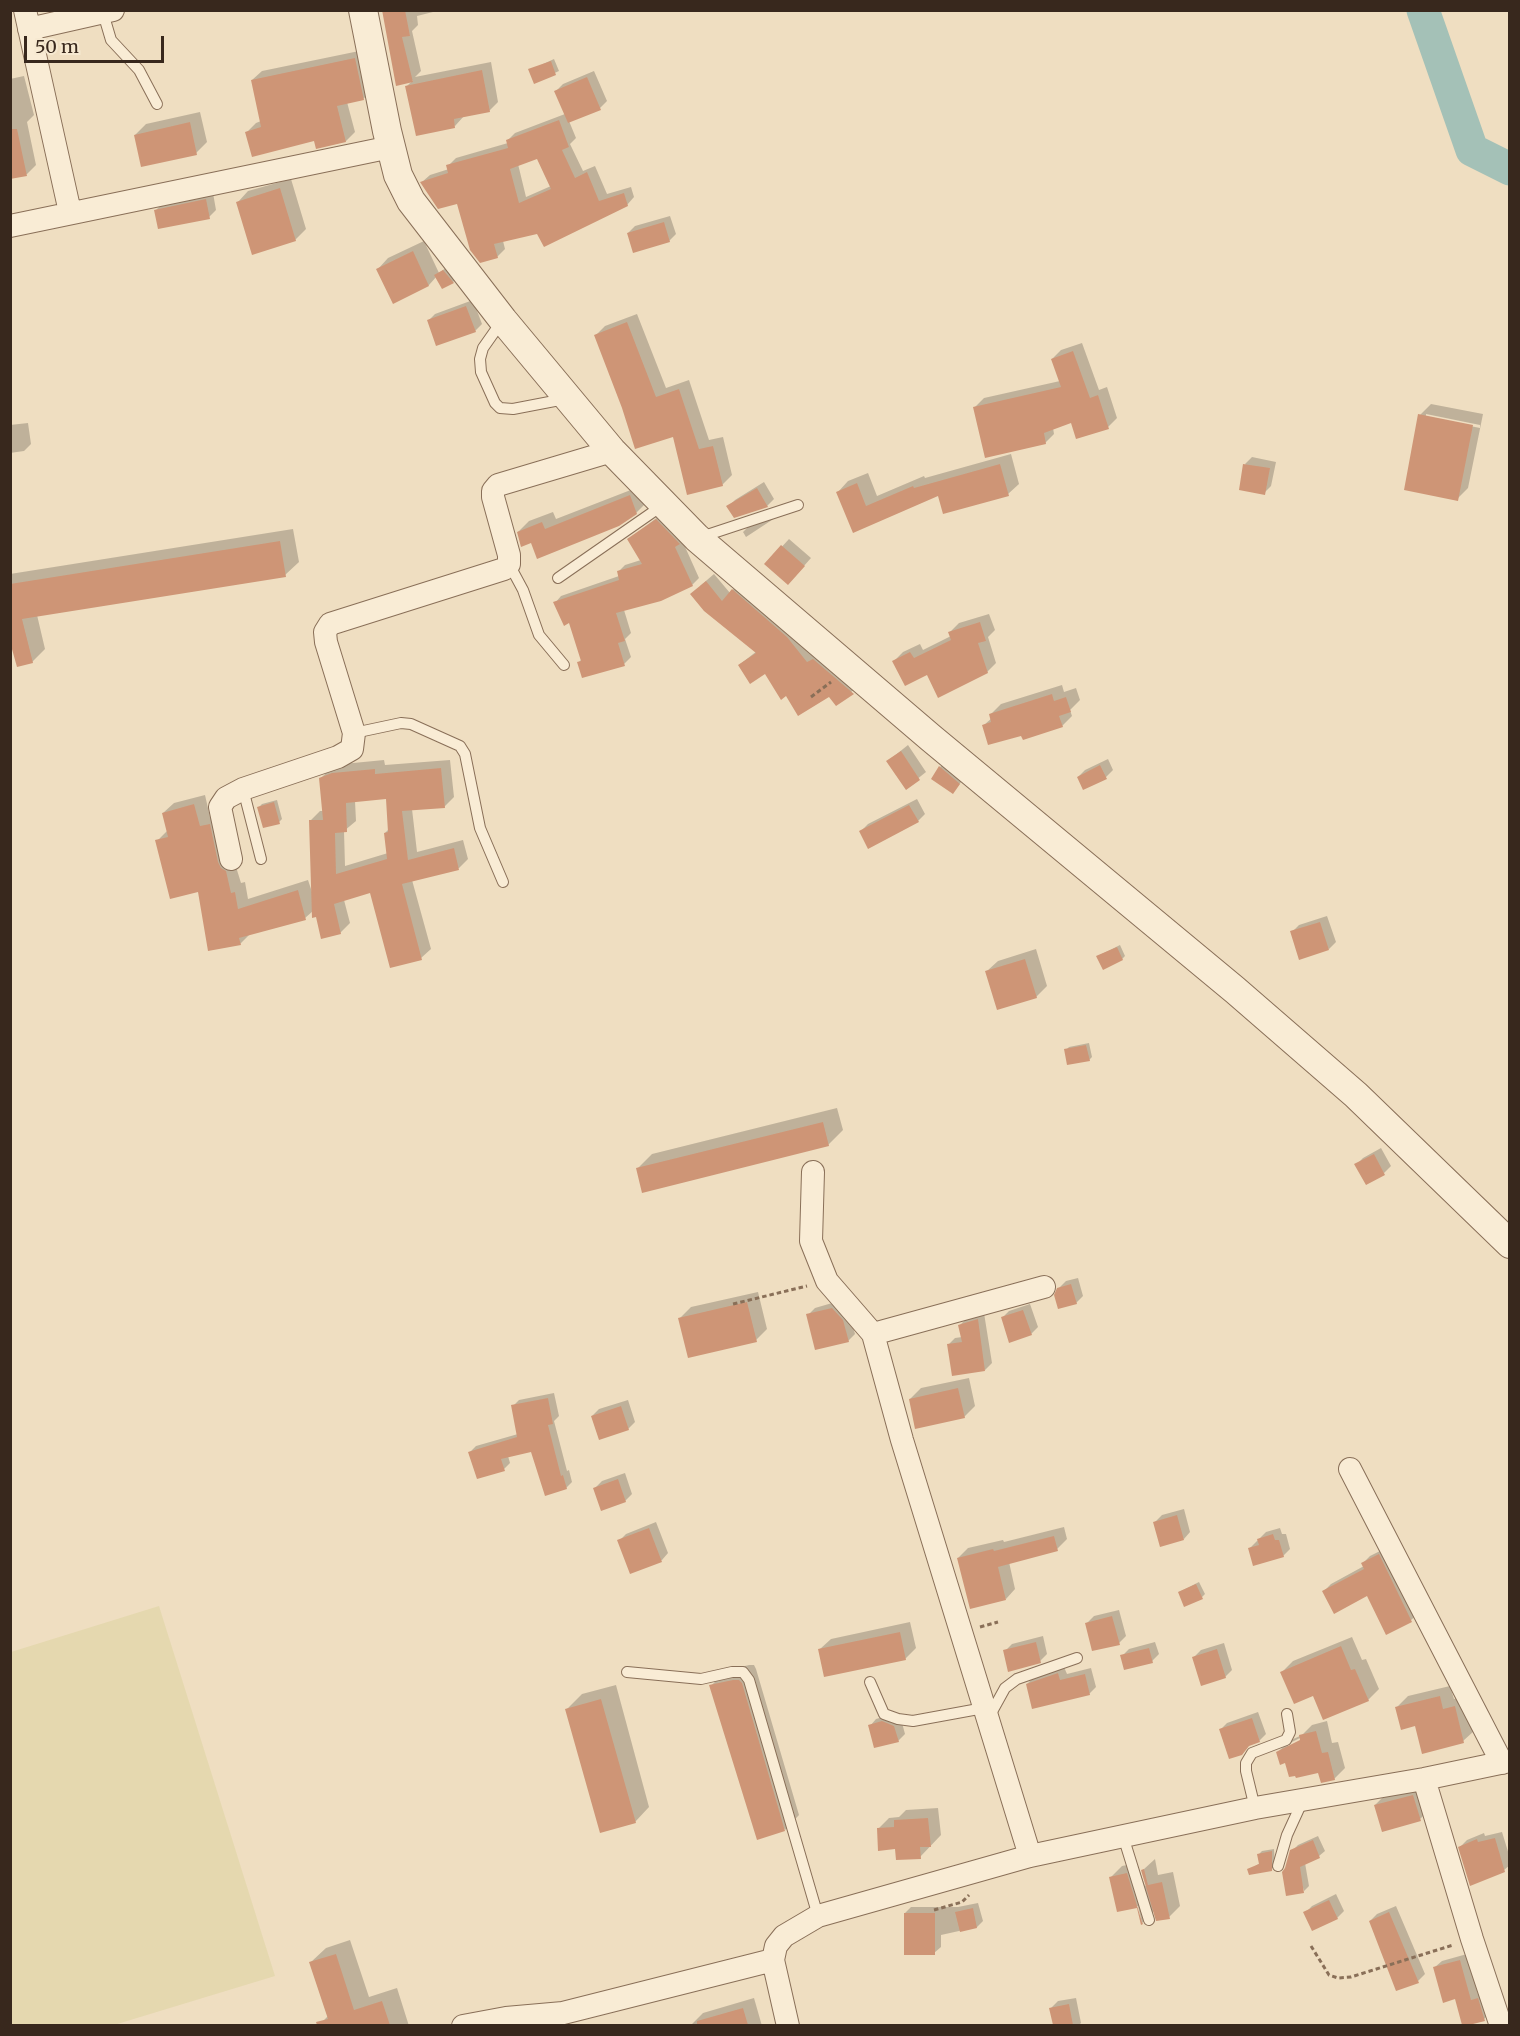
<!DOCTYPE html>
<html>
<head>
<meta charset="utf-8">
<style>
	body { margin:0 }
	#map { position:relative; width:1520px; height:2036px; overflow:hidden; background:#efdec1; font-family:Merriweather,serif }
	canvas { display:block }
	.frame { position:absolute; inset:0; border:12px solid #38281d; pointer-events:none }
	.scale { position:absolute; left:24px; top:36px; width:140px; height:27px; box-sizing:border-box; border:3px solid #38281d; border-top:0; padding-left:8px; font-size:18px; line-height:21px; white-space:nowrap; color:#38281d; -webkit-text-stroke:4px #f6e9d1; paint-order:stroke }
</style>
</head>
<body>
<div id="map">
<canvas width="1520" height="2036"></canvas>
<div class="frame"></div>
<div class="scale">50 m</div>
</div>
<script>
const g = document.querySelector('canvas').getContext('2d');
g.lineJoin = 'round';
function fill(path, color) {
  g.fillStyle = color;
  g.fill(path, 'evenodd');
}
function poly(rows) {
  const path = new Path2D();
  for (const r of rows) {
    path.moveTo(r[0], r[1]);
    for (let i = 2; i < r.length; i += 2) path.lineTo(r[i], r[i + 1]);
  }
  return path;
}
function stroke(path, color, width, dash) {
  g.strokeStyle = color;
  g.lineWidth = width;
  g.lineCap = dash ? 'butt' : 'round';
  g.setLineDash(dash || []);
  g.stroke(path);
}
const farmland = poly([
	[159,1606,275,1976,114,2025,11,2025,11,1652]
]);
const shadow = poly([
	[383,10,441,10,417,16,418,25,412,31,421,71,415,77,491,62,498,102,489,111,464,116,455,126,407,86,413,80,397,84],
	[364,50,373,90,363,99,347,102,355,132,346,141,247,132,256,123,261,121,252,80,262,71],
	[554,59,559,71,535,82,530,70],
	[594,71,607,101,600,108,569,121,576,138,570,144,583,171,595,166,607,194,631,187,634,197,627,205,538,232,503,241,505,249,497,257,458,202,422,182,430,175,449,169,448,166,456,158,508,143,507,141,515,133,565,114,556,91,563,84],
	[538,157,551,186,526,197,518,164],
	[24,76,34,115,27,122,36,165,27,174,10,178,10,79],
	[200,112,207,142,196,153,135,135,146,124],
	[291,179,306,229,295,240,238,202,248,191],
	[213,193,216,210,209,217,156,210,163,203],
	[670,216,676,234,669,241,628,233,635,226],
	[424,241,439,273,451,264,460,275,453,282,437,276,429,285,393,302,378,269,388,258],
	[473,300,482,324,475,331,428,321,435,314],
	[637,314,666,388,689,380,709,440,723,437,732,475,722,485,674,435,624,407,595,336,605,326],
	[1082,343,1099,390,1107,387,1117,418,1108,427,1072,422,1053,428,1054,434,1045,443,975,407,984,398,1060,381,1052,359,1061,350],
	[1431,404,1483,414,1468,488,1457,499,1420,415],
	[1426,414,1480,425,1480,428,1426,417],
	[28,423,31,444,24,451,10,453,10,425],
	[1011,454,1019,484,1008,494,939,494,854,531,838,492,848,481,868,473,877,496,924,476,925,478],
	[1252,457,1276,462,1271,486,1264,493,1245,464],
	[764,482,774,499,767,506,728,507,735,500],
	[641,486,647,502,636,513,532,541,518,532,529,521,553,512,556,519],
	[663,513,682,540,699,578,692,585,624,610,631,633,625,639,631,657,624,664,578,663,582,659,570,621,555,603,561,596,619,576,618,572,625,565,641,560,629,539],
	[778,516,746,537,743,532,750,525],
	[293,529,299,562,285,575,37,615,45,649,32,662,13,645,10,646,10,574],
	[789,539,811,558,795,576,766,564],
	[714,574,730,593,740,582,860,685,836,704,830,695,786,694,765,672,739,665,757,651,700,586],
	[989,614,995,630,988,637,996,663,987,672,927,673,894,661,903,652,920,644,923,650,951,636,950,632,959,623],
	[1062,685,1064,692,1076,688,1080,700,1070,710,1072,716,1062,726,984,725,992,718,991,714,1001,704],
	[908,745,926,772,906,788,888,761],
	[1108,759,1113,770,1106,777,1084,788,1078,777,1085,770],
	[384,760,385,765,450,760,454,797,444,807,412,809,417,852,463,840,468,859,459,868,412,880,431,949,421,958,371,891,344,900,350,923,340,933,313,911,305,918,250,934,240,944,199,890,157,841,168,830,163,813,174,803,205,795,210,817,220,815,241,883,245,882,248,899,308,880,312,892,310,821,320,811,324,811,321,778,331,768,343,764],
	[387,798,389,829,385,833,388,853,345,866,344,831,356,821,355,801],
	[947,760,966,776,953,792,940,767],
	[917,799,925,814,918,821,861,831,868,824],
	[277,800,282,819,279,822,259,807,262,804],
	[1327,916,1336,942,1329,949,1292,932,1299,925],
	[1120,945,1125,956,1122,959,1098,956],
	[1036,949,1047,986,1036,997,987,971,998,961],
	[1089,1043,1092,1057,1089,1060,1066,1050,1069,1047],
	[837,1108,843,1130,828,1145,637,1169,652,1154],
	[1381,1148,1391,1166,1384,1173,1356,1165,1363,1158],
	[1078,1278,1083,1296,1076,1303,1058,1289,1066,1281],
	[758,1292,767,1329,756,1340,680,1318,691,1307],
	[839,1301,849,1313,855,1334,848,1341,808,1315,815,1308],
	[1030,1304,1038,1327,1031,1334,1002,1318,1009,1311],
	[984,1313,992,1363,985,1370,948,1345,955,1338,962,1337,960,1325,967,1318],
	[969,1378,975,1406,964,1417,910,1399,921,1388],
	[554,1393,559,1416,554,1421,567,1471,569,1470,572,1482,566,1488,532,1450,508,1456,510,1463,504,1469,470,1452,476,1446,518,1434,513,1406,519,1400],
	[628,1400,635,1422,628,1429,592,1416,599,1409],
	[625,1473,632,1494,625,1501,595,1488,602,1481],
	[1184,1509,1190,1532,1184,1539,1155,1522,1162,1515],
	[656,1522,668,1553,662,1560,631,1572,619,1541,626,1534],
	[1064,1527,1067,1539,1057,1549,1009,1562,1015,1589,1006,1599,958,1558,968,1548,1003,1540,1004,1542],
	[1280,1528,1282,1534,1286,1534,1290,1549,1283,1556,1250,1548,1266,1532],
	[1386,1548,1418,1614,1411,1620,1387,1633,1368,1594,1324,1591,1331,1584,1364,1566,1363,1563,1370,1556],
	[1199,1582,1205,1594,1202,1597,1179,1592],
	[1119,1610,1126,1636,1119,1643,1087,1623,1094,1616],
	[910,1622,916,1648,905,1659,820,1649,831,1639],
	[1043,1636,1047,1654,1040,1661,1005,1651,1012,1644],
	[1352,1637,1362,1660,1366,1659,1379,1689,1368,1700,1314,1694,1282,1672,1293,1661],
	[1155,1642,1159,1654,1152,1661,1122,1656,1129,1649],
	[1224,1643,1232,1670,1225,1677,1194,1657,1201,1650],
	[749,1665,754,1665,756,1669,799,1815,785,1830,711,1686,725,1671],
	[1064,1667,1067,1674,1091,1668,1096,1687,1089,1694,1027,1684,1034,1677],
	[616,1685,649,1807,635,1822,567,1709,582,1694],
	[1450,1686,1454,1699,1465,1696,1474,1731,1463,1741,1416,1724,1397,1707,1408,1696],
	[1258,1712,1266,1734,1259,1741,1220,1730,1227,1723],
	[890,1715,901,1719,905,1734,898,1741,870,1726,876,1719],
	[1327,1721,1332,1743,1338,1742,1345,1768,1334,1779,1319,1771,1286,1762,1278,1752,1289,1741,1302,1735,1312,1725],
	[1306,1735,1308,1738,1288,1748,1288,1744],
	[1420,1789,1427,1812,1420,1819,1375,1805,1382,1798],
	[938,1808,941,1835,920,1857,897,1848,878,1829,889,1818,899,1817,906,1810],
	[1502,1832,1510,1858,1510,1865,1504,1870,1460,1847,1467,1840,1484,1833,1485,1836],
	[1318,1836,1325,1851,1319,1856,1305,1863,1309,1886,1304,1891,1292,1851,1298,1845],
	[1274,1849,1275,1866,1271,1869,1249,1870,1260,1863,1259,1854,1262,1851],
	[1155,1859,1158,1875,1173,1872,1180,1906,1169,1917,1155,1910,1142,1923,1138,1906,1118,1910,1111,1877,1122,1866,1137,1863,1145,1886,1147,1885,1143,1870],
	[1336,1894,1344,1911,1337,1918,1305,1913,1312,1906],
	[978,1903,983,1921,977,1927,941,1935,941,1947,934,1953,905,1913,911,1907,958,1907],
	[1396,1906,1425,1974,1418,1981,1370,1921,1377,1914],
	[350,1940,369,1997,397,1988,409,2026,323,2026,322,2022,328,2016,311,1962,326,1948],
	[1467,1954,1478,1994,1484,1992,1491,2012,1484,2019,1464,2025,1456,1998,1435,1967,1442,1961],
	[754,1998,762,2026,693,2026,692,2024,703,2013],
	[1076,1998,1081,2023,1078,2026,1055,2026,1051,2008,1058,2001]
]);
const river = poly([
	[1423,10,1472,150,1510,169]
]);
const building = poly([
	[382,10,405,10,410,36,402,37,413,82,396,86],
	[355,58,364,100,337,106,346,142,316,149,314,141,252,157,245,132,261,127,251,80],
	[551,61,556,75,534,84,528,69],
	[482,70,490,112,454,119,455,128,416,136,405,86],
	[587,77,601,110,568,123,554,91],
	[559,120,569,147,562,150,575,178,587,172,599,201,624,193,628,206,544,247,537,234,494,244,498,258,480,263,470,250,457,204,438,209,420,182,448,173,446,165,508,148,506,140],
	[537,159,551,189,519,203,510,169],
	[190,122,197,155,141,167,134,135],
	[10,129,17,129,27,176,10,179],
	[280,188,296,241,252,255,236,202],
	[206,199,210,219,158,229,154,210],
	[664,222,670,242,633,253,627,233],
	[413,251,429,286,393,304,376,269],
	[443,270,454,283,442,289,434,275],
	[466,306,476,332,436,346,427,320],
	[627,322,656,397,679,389,699,449,713,446,723,486,687,495,673,437,635,449,622,408,594,335],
	[1073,351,1090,398,1098,395,1109,429,1076,439,1071,423,1044,433,1046,444,985,458,973,407,1061,387,1051,359],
	[1418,414,1473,425,1458,501,1404,490],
	[1000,464,1009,496,943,514,938,496,853,533,836,492,857,483,866,506,913,486,914,488],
	[1243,464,1270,468,1265,495,1239,490],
	[757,488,768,507,734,518,726,506],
	[630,495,637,514,619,526,537,559,531,543,521,547,517,532,542,522,545,529],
	[656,519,680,544,675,547,693,586,661,601,616,613,625,641,618,643,625,666,582,678,577,662,581,661,569,623,564,626,553,602,619,580,617,571,642,564,627,539],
	[280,541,286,577,22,619,33,663,17,667,10,642,10,584],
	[781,545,805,566,788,585,764,564],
	[706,581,722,601,732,589,787,637,807,662,813,659,854,694,836,706,829,697,798,716,786,696,781,700,765,674,750,684,738,665,756,653,704,611,690,594],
	[980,622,986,641,978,643,988,673,938,698,927,675,905,686,892,661,910,652,914,658,951,640,948,632],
	[1052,694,1054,701,1066,697,1071,712,1059,716,1063,727,1023,740,1021,736,988,745,982,725,991,722,989,714],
	[901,751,920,780,906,790,886,761],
	[1100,765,1107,779,1083,790,1077,777],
	[939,766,960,784,953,794,931,779],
	[441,768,445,808,402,811,408,860,454,848,459,870,402,884,422,960,390,968,370,893,334,904,341,934,321,939,316,917,312,918,309,820,323,820,319,778,332,773,375,769,375,774],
	[386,799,388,832,384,833,387,859,336,874,335,833,347,832,346,803],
	[274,802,280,824,263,828,257,807],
	[194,804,200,826,210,824,218,862,221,868,226,871,231,893,235,892,238,909,298,890,306,920,239,938,241,945,208,951,198,892,170,899,155,840,168,837,162,813],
	[909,805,919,822,868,849,859,831],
	[1320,922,1329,950,1299,960,1290,931],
	[1117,947,1123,960,1103,970,1096,956],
	[1025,959,1037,998,997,1010,985,971],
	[1086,1045,1090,1061,1067,1065,1064,1049],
	[823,1122,829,1146,642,1193,636,1168],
	[1374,1154,1385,1175,1366,1185,1354,1164],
	[1071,1284,1077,1304,1058,1309,1054,1295,1057,1288],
	[747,1302,757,1342,688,1358,678,1318],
	[832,1308,843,1320,849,1342,815,1350,806,1314],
	[1023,1310,1032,1335,1009,1343,1001,1317],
	[978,1319,985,1371,952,1376,947,1344,962,1342,958,1325],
	[958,1388,965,1418,915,1429,909,1399],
	[548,1398,553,1424,548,1425,561,1476,563,1475,567,1489,545,1496,531,1452,501,1459,505,1471,477,1479,468,1452,517,1437,511,1405],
	[621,1406,629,1430,599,1440,591,1416],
	[618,1479,626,1502,601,1511,593,1488],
	[1177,1515,1184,1540,1160,1547,1153,1522],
	[649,1528,662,1562,630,1574,617,1540],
	[1273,1534,1275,1540,1279,1540,1284,1557,1253,1566,1248,1548,1259,1545,1257,1539],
	[1054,1536,1058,1551,998,1567,1006,1600,970,1609,957,1558,993,1549,994,1551],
	[1379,1554,1412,1622,1386,1635,1367,1596,1334,1614,1322,1591,1364,1569,1361,1563],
	[1196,1584,1203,1599,1184,1607,1178,1592],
	[1112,1616,1120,1645,1092,1651,1085,1623],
	[900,1632,906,1660,824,1677,818,1649],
	[1036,1642,1041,1663,1008,1672,1003,1650],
	[1341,1646,1351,1670,1355,1669,1369,1701,1323,1720,1313,1696,1294,1704,1280,1672],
	[1149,1648,1153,1663,1124,1670,1120,1655],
	[1217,1649,1226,1678,1201,1686,1192,1657],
	[1058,1673,1060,1680,1085,1674,1090,1695,1032,1709,1026,1684],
	[733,1680,739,1680,742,1683,785,1831,757,1840,709,1685],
	[1440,1696,1443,1709,1455,1706,1464,1743,1422,1754,1415,1726,1401,1730,1395,1707],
	[601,1699,636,1823,600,1833,565,1709],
	[1252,1718,1260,1742,1249,1746,1242,1755,1229,1759,1219,1729],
	[882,1721,894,1726,899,1742,874,1748,868,1725],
	[1316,1731,1322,1753,1328,1752,1335,1780,1321,1783,1318,1773,1296,1778,1295,1776,1289,1777,1285,1763,1280,1765,1276,1752,1300,1740,1299,1735],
	[1413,1795,1421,1821,1382,1832,1374,1805],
	[928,1818,931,1847,920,1847,921,1859,896,1860,895,1849,878,1851,877,1828,894,1827,894,1820],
	[1495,1838,1505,1872,1470,1886,1458,1847,1477,1839,1478,1842],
	[1313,1840,1320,1858,1300,1867,1304,1893,1286,1896,1282,1872,1285,1868,1290,1850],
	[1272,1851,1272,1871,1249,1875,1247,1869,1259,1864,1257,1854],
	[1144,1869,1148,1885,1162,1882,1170,1919,1156,1921,1141,1870],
	[1127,1873,1142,1922,1143,1924,1141,1925,1137,1908,1117,1912,1109,1877],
	[1329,1900,1338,1919,1312,1931,1303,1912],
	[973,1908,977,1928,960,1932,955,1912],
	[1389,1912,1419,1983,1396,1991,1369,1921],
	[904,1913,935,1913,935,1955,904,1955],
	[336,1954,354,2010,382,2001,390,2025,317,2025,316,2022,328,2019,309,1962],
	[1460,1960,1471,2000,1478,1998,1485,2021,1469,2025,1462,2025,1455,1999,1443,2003,1433,1967],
	[1069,2004,1073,2025,1053,2025,1049,2008],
	[743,2008,748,2025,697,2025,697,2021]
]);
const path = poly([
	[811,697,831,682],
	[733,1304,807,1286],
	[980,1627,998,1622],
	[934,1910,962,1902,969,1895],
	[1311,1946,1329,1975,1338,1978,1351,1977,1453,1945]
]);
const service = poly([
	[103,13,111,40,139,70,157,104],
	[502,321,483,348,480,359,481,372,495,403,500,408,513,409,565,399],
	[701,537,798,505],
	[509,564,523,590,539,635,564,665],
	[558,578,663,505],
	[354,733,401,723,411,724,460,746,465,754,480,828,503,882],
	[243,789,261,859],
	[627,1672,701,1679,732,1672,743,1672,749,1680,818,1916],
	[870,1682,884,1714,898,1719,913,1721,984,1708],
	[989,1717,1005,1688,1017,1679,1077,1658],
	[1255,1808,1246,1771,1246,1763,1252,1753,1286,1740,1290,1732,1287,1714],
	[1123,1836,1149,1920],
	[1278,1866,1287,1835,1303,1800]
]);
const minor = poly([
	[25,10,70,212],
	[29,29,113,10],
	[10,226,391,147],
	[231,859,220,807,226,798,243,789,338,757,352,749,354,733,326,642,325,632,330,624,504,569,509,564,509,555,493,497,493,491,498,485,612,451],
	[813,1172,811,1241,827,1281,873,1334,902,1440,1030,1856],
	[873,1334,1044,1287],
	[1350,1469,1502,1763],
	[1424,1779,1472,1939,1501,2026],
	[463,2026,506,2018,563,2013,773,1960],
	[788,2026,773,1960,776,1946,784,1936,818,1916,1030,1856,1255,1808,1424,1779,1510,1761]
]);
const tertiary = poly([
	[363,10,387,131,398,175,411,201,503,320,612,451,697,538,931,738,1235,990,1356,1095,1510,1244]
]);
fill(farmland, '#e5d8af');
fill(shadow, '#0003');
stroke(river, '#a4c1b7', 33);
fill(building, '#ce9576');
stroke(service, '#896f58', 12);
stroke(minor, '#896f58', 24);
stroke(tertiary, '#896f58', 30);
stroke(path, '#896f58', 3, [4.5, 3]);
stroke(service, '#f9ecd5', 10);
stroke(minor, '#f9ecd5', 22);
stroke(tertiary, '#f9ecd5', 28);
</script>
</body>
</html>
